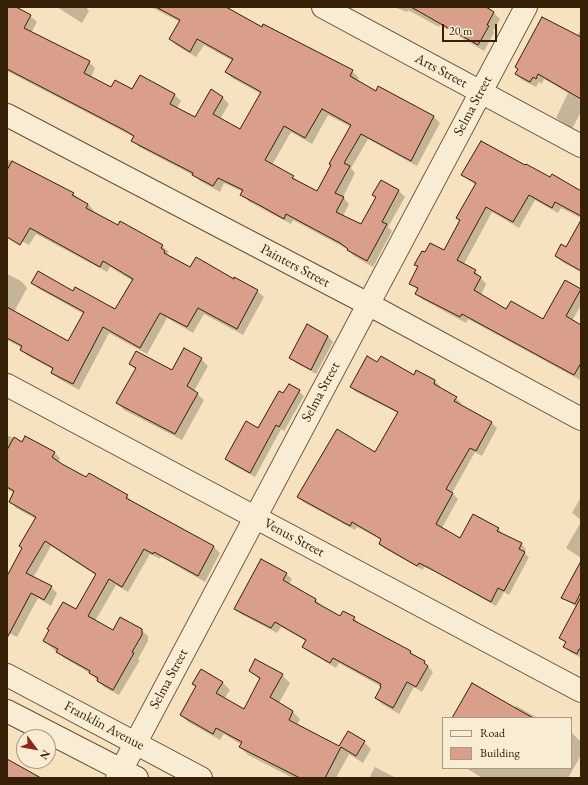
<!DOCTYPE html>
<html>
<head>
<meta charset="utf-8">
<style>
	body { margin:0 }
	#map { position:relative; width:588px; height:785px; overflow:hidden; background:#f6e2be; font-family:"EB Garamond",serif }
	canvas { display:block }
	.frame { position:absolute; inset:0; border:8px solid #362007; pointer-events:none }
	.legend { position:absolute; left:442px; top:717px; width:130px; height:52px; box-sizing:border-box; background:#f9ecd5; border:1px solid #ab9a83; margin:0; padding:5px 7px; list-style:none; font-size:12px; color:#362007 }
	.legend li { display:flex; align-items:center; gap:8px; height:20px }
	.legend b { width:20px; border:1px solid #ab9a83 }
	.north { position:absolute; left:16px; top:729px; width:40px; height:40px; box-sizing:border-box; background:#f9ecd5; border:1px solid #ab9a83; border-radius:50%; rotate:122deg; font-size:11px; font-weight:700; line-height:16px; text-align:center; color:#362007 }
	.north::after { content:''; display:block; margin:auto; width:14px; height:18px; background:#8f2418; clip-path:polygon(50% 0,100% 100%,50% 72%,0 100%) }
	.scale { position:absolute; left:442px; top:24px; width:55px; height:18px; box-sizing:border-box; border:2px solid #362007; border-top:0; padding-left:5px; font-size:12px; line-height:14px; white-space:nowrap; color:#362007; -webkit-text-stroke:3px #f9ecd5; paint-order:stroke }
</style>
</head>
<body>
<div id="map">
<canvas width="588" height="785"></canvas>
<div class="frame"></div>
<ul class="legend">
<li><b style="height:5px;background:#f9ecd5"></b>Road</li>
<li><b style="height:11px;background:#d99f8b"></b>Building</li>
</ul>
<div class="north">N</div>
<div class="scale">20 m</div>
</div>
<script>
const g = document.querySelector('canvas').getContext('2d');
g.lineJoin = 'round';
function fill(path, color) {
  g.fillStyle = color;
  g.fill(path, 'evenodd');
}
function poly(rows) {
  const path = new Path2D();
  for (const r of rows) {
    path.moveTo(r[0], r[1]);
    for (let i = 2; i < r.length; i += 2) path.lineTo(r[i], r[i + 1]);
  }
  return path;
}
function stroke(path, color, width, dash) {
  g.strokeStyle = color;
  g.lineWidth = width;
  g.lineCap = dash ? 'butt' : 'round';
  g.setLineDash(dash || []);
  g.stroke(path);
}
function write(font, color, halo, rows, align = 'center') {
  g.font = font + ' "EB Garamond",serif';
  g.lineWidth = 3.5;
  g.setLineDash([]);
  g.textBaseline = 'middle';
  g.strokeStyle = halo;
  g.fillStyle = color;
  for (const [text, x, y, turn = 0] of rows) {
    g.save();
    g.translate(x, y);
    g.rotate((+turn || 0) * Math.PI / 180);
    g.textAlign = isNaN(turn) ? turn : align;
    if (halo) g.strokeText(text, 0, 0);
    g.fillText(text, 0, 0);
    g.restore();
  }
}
const shadow = poly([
	[7,7,14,7,30,16,37,22,31,33,89,62,95,68,91,77,111,88,132,90,140,77,175,95,181,101,177,108,195,118,222,97,229,104,220,119,241,130,261,94,232,78,226,72,233,61,204,45,196,57,176,45,170,39,180,22,151,7,225,7,262,29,264,26,352,71,359,78,356,81,376,92,378,87,434,117,440,123,417,166,368,139,351,168,355,173,343,197,349,204,343,216,361,225,376,198,373,195,381,181,399,191,405,197,388,227,392,231,373,267,354,256,347,249,293,220,291,224,268,212,248,201,242,194,243,192,224,183,220,192,200,181,195,176,139,147,133,140,134,137,132,136,7,71],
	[328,115,351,127,317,192,272,165,291,132,312,144],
	[57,7,86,7,89,11,82,23],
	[394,7,483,7,494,13,500,19,493,31,494,33,484,51,440,25,439,27,408,10,407,12],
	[581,29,581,112,572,129,556,118,568,93,544,79,542,84,539,82,536,87,522,80,516,74,577,36],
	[7,159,73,194,88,204,94,211,93,213,118,226,162,246,169,252,167,254,171,258,191,268,234,280,257,291,264,297,243,335,204,314,193,333,167,318,147,354,109,333,79,390,59,379,52,373,54,370,28,356,21,350,22,348,7,340,7,274,21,281,27,288,14,312,69,342,84,314,39,289,32,283,73,292,115,310,133,281,110,267,107,272,36,234,29,245,7,233],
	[462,175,551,178,581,191,581,218,561,208,558,213,535,200,519,228,492,212,464,264,475,271,486,284,481,295,506,310,543,320,565,281,581,290,581,305,572,321,581,326,580,380,468,319,466,323,422,299,416,293,418,290,410,283,418,267,416,264,444,251,461,221,457,218,476,185],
	[581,222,581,272,562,262,556,256,567,248],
	[307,326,328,336,333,342,316,374,296,363,291,358],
	[201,359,208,366,194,391,204,400,182,440,124,410,118,403,136,370,130,364,172,371],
	[378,363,414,376,417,371,435,381,440,386,439,388,456,398,461,403,460,405,492,423,497,428,482,456,475,452,452,493,458,499,442,528,461,539,498,528,503,535,521,544,526,549,524,553,529,557,509,595,504,592,496,606,435,572,424,567,423,570,385,549,380,544,382,540,357,527,355,530,303,502,298,497,376,453,398,413,356,392,351,387],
	[299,391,304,396,284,431,281,429,255,477,231,464,226,459,259,429,284,395],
	[7,435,23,443,54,452,60,458,58,463,87,479,89,474,127,496,133,503,214,547,220,553,205,582,161,557,160,559,150,554,128,592,116,585,95,621,113,632,141,630,148,636,148,641,138,659,140,660,119,695,104,687,90,673,64,658,44,641,76,611,97,576,51,546,33,578,51,587,57,593,51,606,38,598,17,637,7,632,7,578,23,549,36,519,16,508,10,501,14,493,7,489],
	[581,497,581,520,572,513],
	[581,522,581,558,566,548],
	[581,563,581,658,570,652,565,646,566,643,560,637,577,607,563,597],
	[286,574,292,579,289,584,316,600,322,606,340,617,343,612,354,618,360,624,410,652,424,662,433,672,422,692,414,687,399,714,382,704,376,698,382,687,380,686,339,663,336,668,309,652,303,647,306,641,281,627,277,633,241,614,235,609],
	[250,671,282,675,290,683,279,703,293,712,300,719,297,725,340,748,348,733,364,742,371,749,363,763,349,754,336,778,293,778,248,755,240,747,242,745,224,734,220,740,188,722,181,715,197,687,193,684,222,682,230,690,224,699,244,710,260,680],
	[516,706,538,718,453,718,514,708],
	[571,732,581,742,581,755,568,778,482,778,466,768,571,768],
	[375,767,396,778,369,778]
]);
const building = poly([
	[7,7,16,7,31,15,24,28,90,61,84,73,111,87,115,80,132,89,140,75,175,94,170,104,195,117,211,89,223,97,213,114,240,129,261,92,225,72,233,59,197,39,190,52,169,39,180,20,156,7,226,7,262,27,263,24,353,70,350,76,376,91,378,86,434,116,411,161,361,134,344,163,350,166,335,193,344,197,336,212,361,224,376,197,372,195,381,180,399,190,382,222,387,224,367,261,347,250,348,249,340,243,286,214,284,219,261,206,240,195,243,190,218,178,213,186,192,175,193,173,131,141,134,136,124,130,7,69,7,7],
	[322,109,351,125,329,164,331,165,317,191,292,178,294,176,265,160,284,126,305,138,322,109],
	[411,7,486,7,494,12,487,25,489,26,478,45,411,7],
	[542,17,581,37,581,99,538,74,536,79,533,77,530,82,515,74,518,69,515,67,542,17],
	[481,141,525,165,526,164,550,177,552,174,581,191,581,216,555,202,552,208,529,195,513,222,486,207,457,260,476,270,474,273,481,277,474,290,506,309,511,301,543,319,565,280,581,289,566,316,581,325,581,363,574,375,462,314,460,317,415,294,418,288,409,284,418,266,414,265,422,251,425,252,430,243,444,250,460,220,456,218,476,183,461,175,481,141],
	[12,161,74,193,72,195,88,204,86,208,118,225,120,221,163,245,161,248,165,251,164,253,190,267,196,257,234,279,234,277,258,290,237,329,198,308,187,327,160,313,140,348,103,327,73,384,51,373,53,368,20,350,22,346,7,338,7,307,68,341,84,312,31,283,38,271,73,291,75,287,115,309,133,279,103,261,100,267,30,228,20,245,7,237,7,170,12,161],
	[581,220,581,271,555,256,561,244,566,247,581,220],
	[307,324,328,336,311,370,289,358,307,324],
	[184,348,202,358,187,386,198,393,175,434,116,403,136,368,129,364,136,351,172,370,184,348],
	[367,356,377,362,381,356,414,375,416,370,435,380,434,384,457,397,454,401,492,422,476,451,470,448,446,489,453,493,436,524,460,538,473,514,499,528,497,531,522,543,519,549,525,552,504,591,498,588,491,602,429,568,419,563,417,566,379,544,381,539,352,522,350,526,297,497,337,429,375,452,398,412,350,387,367,356],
	[289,384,300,390,279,427,276,425,250,473,225,459,246,421,258,428,279,391,283,393,289,384],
	[25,436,55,452,52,457,62,464,86,477,89,473,128,495,126,498,214,546,198,576,154,552,153,554,144,549,122,587,109,579,88,616,113,630,120,617,142,629,142,635,132,652,134,653,113,690,97,681,98,678,89,673,90,671,56,652,58,649,43,641,49,630,47,629,63,602,76,609,96,574,45,541,26,573,52,586,44,600,31,593,7,638,7,576,22,548,19,546,36,517,9,502,14,491,7,487,7,450,14,437,22,442,25,436],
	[261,559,287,573,283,580,316,599,315,602,340,616,343,611,355,617,353,620,411,651,410,653,425,661,424,663,428,666,416,687,407,682,393,708,375,698,381,687,380,686,381,684,333,658,330,663,302,647,306,640,275,622,271,628,234,609,261,559],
	[581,561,581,592,575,604,561,598,581,561],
	[581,597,581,650,579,649,577,654,563,647,566,642,559,638,581,597],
	[255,659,283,674,270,697,293,711,289,720,339,746,348,731,365,741,356,756,341,747,325,778,300,778,239,747,242,742,216,728,213,734,180,715,196,686,192,684,201,669,223,682,216,693,244,709,260,678,249,671,255,659],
	[472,683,533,718,452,718,472,683],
	[7,759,41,778,7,778,7,759]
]);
const minor = poly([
	[323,7,581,146],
	[7,115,368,304,581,419],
	[7,385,581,691],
	[7,675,201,778],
	[7,711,137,778],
	[117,778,526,7]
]);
const streetNames = [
	["Arts Street",441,71,28],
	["Selma Street",473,106,-62],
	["Painters Street",295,266,28],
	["Selma Street",321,392,-62],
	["Venus Street",294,538,28],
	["Selma Street",169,679,-62],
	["Franklin Avenue",104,726,28]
];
fill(shadow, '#0003');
fill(building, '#d99f8b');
stroke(building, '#362007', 1);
stroke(minor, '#665035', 24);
stroke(minor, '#f9ecd5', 22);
write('14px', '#362007', '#f9ecd5', streetNames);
</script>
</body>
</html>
